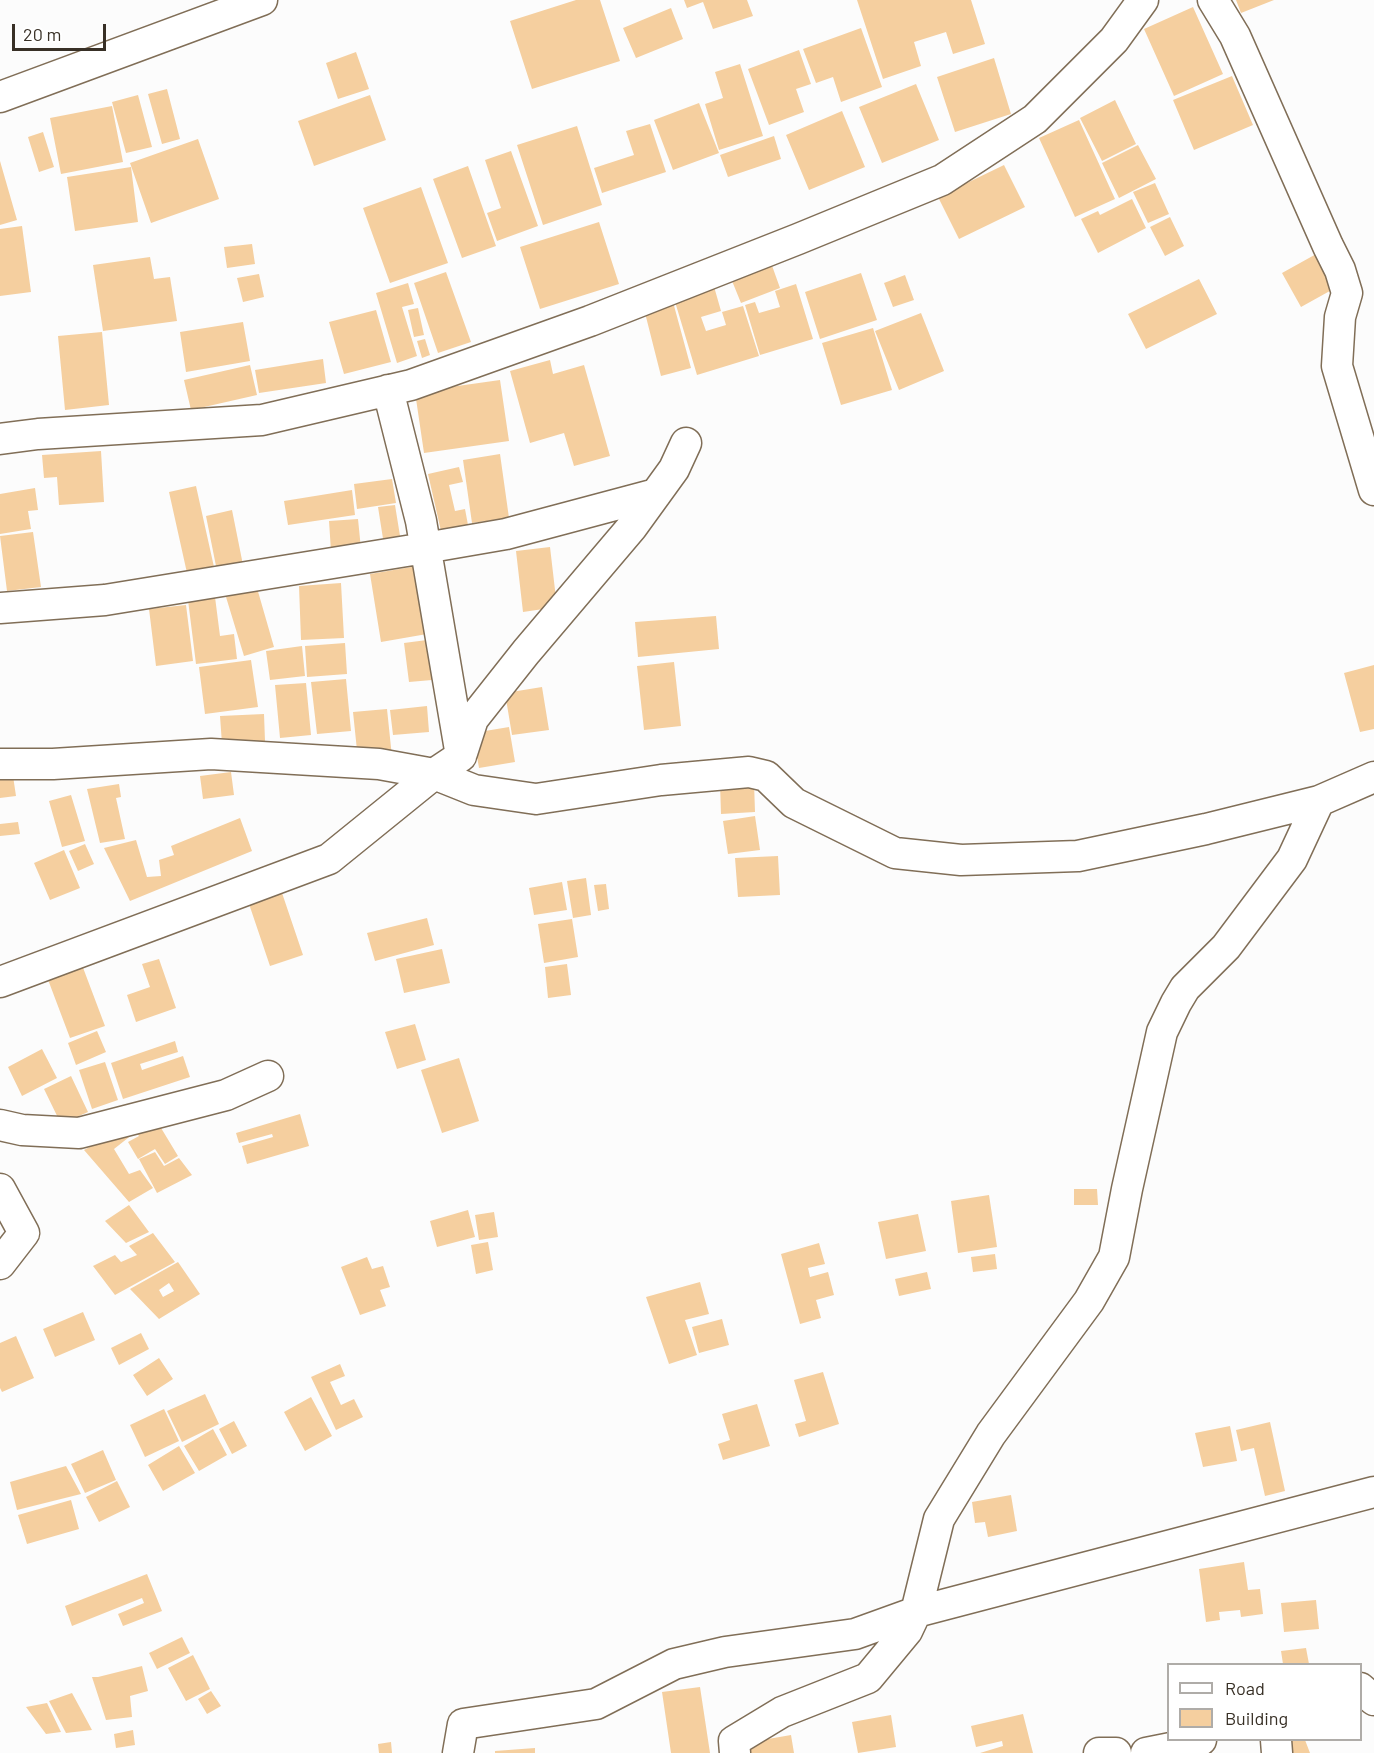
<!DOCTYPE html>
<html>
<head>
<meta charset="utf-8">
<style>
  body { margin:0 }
  #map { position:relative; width:1374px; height:1753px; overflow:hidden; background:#fcfcfc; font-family:Barlow,sans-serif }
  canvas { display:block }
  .legend { position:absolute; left:1167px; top:1663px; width:195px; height:78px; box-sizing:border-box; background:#fff; border:2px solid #afaca8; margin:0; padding:8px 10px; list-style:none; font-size:18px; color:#383026 }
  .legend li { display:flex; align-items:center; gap:12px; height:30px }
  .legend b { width:30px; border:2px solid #afaca8 }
  .scale { position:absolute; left:12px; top:24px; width:94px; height:27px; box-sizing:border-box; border:3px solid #383026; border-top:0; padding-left:8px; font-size:18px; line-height:21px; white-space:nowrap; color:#383026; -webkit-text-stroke:4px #fff; paint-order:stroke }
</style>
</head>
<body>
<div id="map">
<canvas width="1374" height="1753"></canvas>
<ul class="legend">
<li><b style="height:8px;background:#fff"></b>Road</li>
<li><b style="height:16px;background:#f5cf9f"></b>Building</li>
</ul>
<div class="scale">20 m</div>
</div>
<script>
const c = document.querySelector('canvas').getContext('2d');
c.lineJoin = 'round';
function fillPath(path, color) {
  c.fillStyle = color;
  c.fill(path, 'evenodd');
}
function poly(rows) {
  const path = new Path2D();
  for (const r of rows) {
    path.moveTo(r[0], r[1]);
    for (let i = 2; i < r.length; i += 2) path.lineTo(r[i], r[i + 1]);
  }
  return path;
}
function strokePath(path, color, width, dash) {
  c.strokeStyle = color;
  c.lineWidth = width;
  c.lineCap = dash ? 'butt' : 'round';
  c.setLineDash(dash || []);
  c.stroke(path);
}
fillPath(poly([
  [576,0,600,0,620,61,532,89,510,21],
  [684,0,747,0,753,16,713,29,703,2,687,8],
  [857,0,971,0,985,44,953,54,946,32,914,42,921,66,883,79],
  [1236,0,1274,0,1241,13],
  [1193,7,1223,74,1174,96,1144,29],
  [671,8,683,39,636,58,623,28],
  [861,28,882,87,841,102,833,77,816,83,803,49],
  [799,50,811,84,796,89,804,112,769,125,748,69],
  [356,52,369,89,338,99,326,63],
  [994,58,1011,114,955,132,937,77],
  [740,64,763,136,719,150,705,104,723,98,715,72],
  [1232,76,1253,125,1194,150,1173,100],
  [916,84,939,140,882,163,859,107],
  [167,89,180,139,162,144,148,94],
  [138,95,152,147,126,153,112,102],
  [370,95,386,140,314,166,298,121],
  [1115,100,1136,144,1102,161,1080,118],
  [699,103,719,153,673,170,654,120],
  [112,106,123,162,61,174,50,118],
  [842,111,865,167,809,190,786,135],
  [1079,120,1115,199,1075,217,1039,138],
  [650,124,666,172,602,193,594,168,634,155,626,131],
  [577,126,602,205,543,225,517,145],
  [43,132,54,167,39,172,28,137],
  [774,136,781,159,728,177,720,155],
  [198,139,219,199,151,223,130,163],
  [1138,145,1156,179,1119,198,1102,163],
  [511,151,538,226,497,241,487,213,501,208,485,160],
  [0,161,17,220,0,225],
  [1004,165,1025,207,959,239,938,197],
  [468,166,496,246,462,258,433,179],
  [131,167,138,222,75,231,67,177],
  [1155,183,1169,214,1148,223,1133,192],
  [421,187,448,263,390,283,363,208],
  [1132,199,1146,228,1098,253,1081,219,1098,211,1100,215],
  [1170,217,1184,246,1165,256,1150,227],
  [599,222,619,284,540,309,520,247],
  [22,226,31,292,0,296,0,229],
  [252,244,255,264,227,268,224,247],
  [1318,253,1337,287,1301,307,1282,273],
  [150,257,154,279,170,277,177,321,103,331,93,265],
  [770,260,780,288,741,303,730,276],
  [446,272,471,342,438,353,414,283],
  [861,273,877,320,820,339,805,292],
  [259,274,264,297,243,302,237,278],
  [905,275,914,300,893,307,884,283],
  [1199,279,1217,314,1146,349,1128,314],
  [408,283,414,304,402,307,417,356,397,363,376,293],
  [713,283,721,311,701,317,706,331,726,325,722,312,743,306,759,356,697,375,673,295],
  [796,284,813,339,760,355,745,305,755,302,759,313,780,307,775,291],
  [673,302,691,368,661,376,644,309],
  [418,308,424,335,414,337,408,310],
  [376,310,391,362,344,374,329,322],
  [921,313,944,371,899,390,875,331],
  [243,322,250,361,186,372,180,332],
  [873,328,892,390,841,405,822,343],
  [102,332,109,405,65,410,58,336],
  [425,339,430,355,422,358,417,341],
  [323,359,326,383,259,393,255,370],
  [550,360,553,374,584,365,610,456,574,466,564,433,530,443,510,371],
  [250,365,257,395,191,410,184,380],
  [500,380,509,441,424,453,415,392],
  [101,451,104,502,59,505,57,477,44,478,42,455],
  [500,454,509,518,472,523,463,460],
  [459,467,463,482,449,485,455,511,465,509,468,525,441,531,428,474],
  [392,479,396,503,357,509,354,484],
  [196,486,214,567,187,573,169,492],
  [35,488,38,510,28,511,31,529,0,534,0,494],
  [352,490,355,515,288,525,284,501],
  [395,505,401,542,384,545,378,507],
  [232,510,243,565,217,571,206,516],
  [358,519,361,549,331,551,329,521],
  [33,532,41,587,7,591,0,536],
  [550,547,557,607,523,612,516,551],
  [417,566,427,634,381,642,370,574],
  [341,583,344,638,301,640,299,586],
  [257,588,274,647,244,656,226,597],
  [215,597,220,636,234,634,237,659,196,664,188,600],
  [186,605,193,661,156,666,149,609],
  [716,616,719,649,638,657,635,622],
  [427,640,432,680,409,682,404,643],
  [345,643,347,674,307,677,305,646],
  [302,646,305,676,270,680,266,651],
  [251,660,258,707,205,714,199,667],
  [674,662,681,726,644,730,637,666],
  [1374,665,1374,729,1360,732,1344,673],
  [346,679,351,731,317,734,311,682],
  [306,683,311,735,280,738,275,685],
  [542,687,549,730,512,735,505,693],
  [427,706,429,732,393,735,390,710],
  [387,709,392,757,358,760,353,712],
  [264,714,265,741,222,744,220,716],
  [509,727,515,762,479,768,473,733],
  [231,772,234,795,203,799,200,776],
  [13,776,16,796,0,798,0,778],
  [754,782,755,812,721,814,720,783],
  [119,784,121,797,116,798,125,839,100,843,87,789],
  [71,795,85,841,62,847,49,801],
  [755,816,760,850,728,854,723,821],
  [240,818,252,851,130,901,104,848,136,840,147,877,161,876,159,860,174,855,171,846],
  [18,822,20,834,0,836,0,824],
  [85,844,94,864,78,871,69,851],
  [64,850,80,888,50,900,34,863],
  [778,856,780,895,738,897,735,858],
  [586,878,591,915,573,918,567,881],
  [562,882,567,910,534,915,529,888],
  [606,884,609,909,598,911,594,885],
  [281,890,303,955,270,966,248,901],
  [427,918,434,945,375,961,367,933],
  [572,919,578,957,544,963,538,924],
  [442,949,450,983,404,993,396,959],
  [159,959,176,1008,136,1022,127,995,150,987,142,964],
  [567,964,571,995,548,998,545,967],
  [82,965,105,1026,70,1038,47,977],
  [415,1024,426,1060,397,1069,385,1032],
  [97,1031,106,1052,76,1065,68,1043],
  [175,1041,178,1052,140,1064,142,1070,183,1056,190,1077,123,1099,111,1063],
  [42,1049,57,1078,22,1096,8,1067],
  [459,1058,479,1121,442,1133,421,1070],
  [105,1062,118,1100,92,1109,79,1070],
  [71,1076,88,1112,61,1124,44,1089],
  [300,1114,309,1146,247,1164,242,1146,273,1137,272,1134,239,1143,236,1133],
  [155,1118,178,1156,165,1164,155,1149,138,1159,128,1142,139,1136,135,1130],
  [130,1125,133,1134,114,1149,129,1174,140,1170,153,1188,129,1202,84,1150],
  [155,1152,164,1166,179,1158,192,1175,157,1193,139,1159],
  [1074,1189,1097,1189,1098,1205,1074,1205],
  [989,1195,997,1247,958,1253,951,1201],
  [129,1205,149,1232,126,1243,105,1221],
  [468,1210,475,1237,437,1247,430,1221],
  [494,1212,498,1237,479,1240,475,1215],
  [918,1214,926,1251,886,1259,878,1222],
  [153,1233,175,1262,115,1295,93,1266,115,1255,121,1262,137,1255,129,1246],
  [488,1242,493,1270,476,1274,471,1245],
  [819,1243,825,1264,808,1268,810,1277,828,1272,834,1295,816,1300,821,1318,800,1324,781,1254],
  [995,1254,997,1269,973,1272,971,1257],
  [367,1257,372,1269,383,1266,390,1287,380,1290,386,1306,360,1315,341,1267],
  [178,1262,200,1294,159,1319,130,1289],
  [169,1283,174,1291,163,1297,159,1290],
  [927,1272,931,1289,899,1296,895,1279],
  [700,1282,709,1314,685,1320,697,1355,669,1364,646,1297],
  [83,1312,95,1340,55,1357,43,1329],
  [722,1319,729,1345,699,1353,692,1327],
  [141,1333,149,1349,119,1365,111,1348],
  [16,1336,34,1378,2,1392,0,1388,0,1343],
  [159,1358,173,1379,147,1396,133,1375],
  [340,1364,345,1376,330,1382,341,1405,354,1399,363,1417,336,1430,311,1377],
  [823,1372,839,1424,799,1437,795,1424,806,1421,794,1380],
  [205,1394,219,1424,182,1442,167,1411],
  [311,1397,332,1436,305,1451,284,1412],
  [757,1404,770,1446,723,1460,718,1444,730,1440,722,1414],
  [164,1409,179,1441,145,1457,130,1425],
  [234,1421,247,1446,232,1454,219,1429],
  [1270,1422,1285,1491,1265,1496,1254,1448,1241,1451,1236,1430],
  [1230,1426,1237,1461,1203,1467,1195,1433],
  [213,1429,227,1455,199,1471,184,1446],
  [179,1446,195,1473,163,1491,148,1465],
  [103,1450,116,1480,85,1493,71,1464],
  [66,1466,81,1494,17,1510,10,1482],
  [117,1481,130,1507,99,1522,86,1497],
  [1011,1495,1017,1531,988,1537,985,1522,975,1523,972,1502],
  [71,1500,79,1529,27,1544,18,1515],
  [1244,1562,1248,1590,1260,1589,1263,1614,1241,1617,1240,1610,1219,1612,1220,1620,1206,1622,1199,1569],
  [147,1574,162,1611,123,1626,118,1614,144,1603,142,1598,72,1626,65,1606],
  [1316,1600,1319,1629,1284,1632,1281,1603],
  [182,1637,190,1653,157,1669,149,1653],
  [1306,1648,1309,1664,1283,1664,1281,1651],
  [193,1655,210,1689,186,1701,168,1668],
  [142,1666,148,1691,130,1696,132,1717,106,1720,92,1677,98,1677],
  [700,1687,710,1753,671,1753,662,1692],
  [211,1691,221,1706,207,1714,198,1699],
  [72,1693,92,1730,66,1733,49,1701],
  [47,1703,61,1732,46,1734,26,1707],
  [1023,1714,1033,1753,980,1753,1003,1746,1002,1741,976,1747,971,1726],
  [891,1715,896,1747,858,1753,852,1722],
  [133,1730,135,1745,116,1748,114,1734],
  [791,1735,794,1753,746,1753,745,1743],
  [1295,1740,1305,1740,1310,1753,1283,1753,1280,1745],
  [391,1742,392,1753,379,1753,378,1744],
  [535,1748,535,1753,495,1753,495,1751]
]), '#f5cf9f');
const street = poly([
  [1213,0,1235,36,1328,246,1340,270,1347,293,1340,317,1337,366,1374,490],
  [0,97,262,0],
  [0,439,38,434,262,420,411,385,590,321,798,239,942,180,1035,119,1114,40,1143,0],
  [0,608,105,600,425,548,506,534,656,494],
  [462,753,473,719,526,652,632,527,674,469,686,443],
  [0,764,53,764,211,754,379,764,434,774,474,790,536,799,661,780,749,772,766,776,794,803,895,853,961,860,1078,856,1206,829,1319,801],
  [0,982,329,859,434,774,461,756,421,521,388,390],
  [0,1125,22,1130,79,1133,226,1095,268,1076],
  [0,1189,24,1233,0,1264],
  [1360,1688,1374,1700],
  [1276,1740,1277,1753],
  [458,1753,463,1724,596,1704,674,1664,725,1652,855,1634,916,1612,1374,1492],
  [735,1753,734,1741,782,1712,868,1678,907,1631,916,1612,939,1519,991,1434,1089,1301,1114,1257,1127,1189,1162,1032,1176,1003,1185,988,1226,947,1292,859,1319,801,1374,777],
  [1099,1753,1116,1753],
  [1146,1753,1186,1745,1201,1740]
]);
strokePath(street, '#806e57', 33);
strokePath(street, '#fff', 30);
</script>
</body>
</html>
